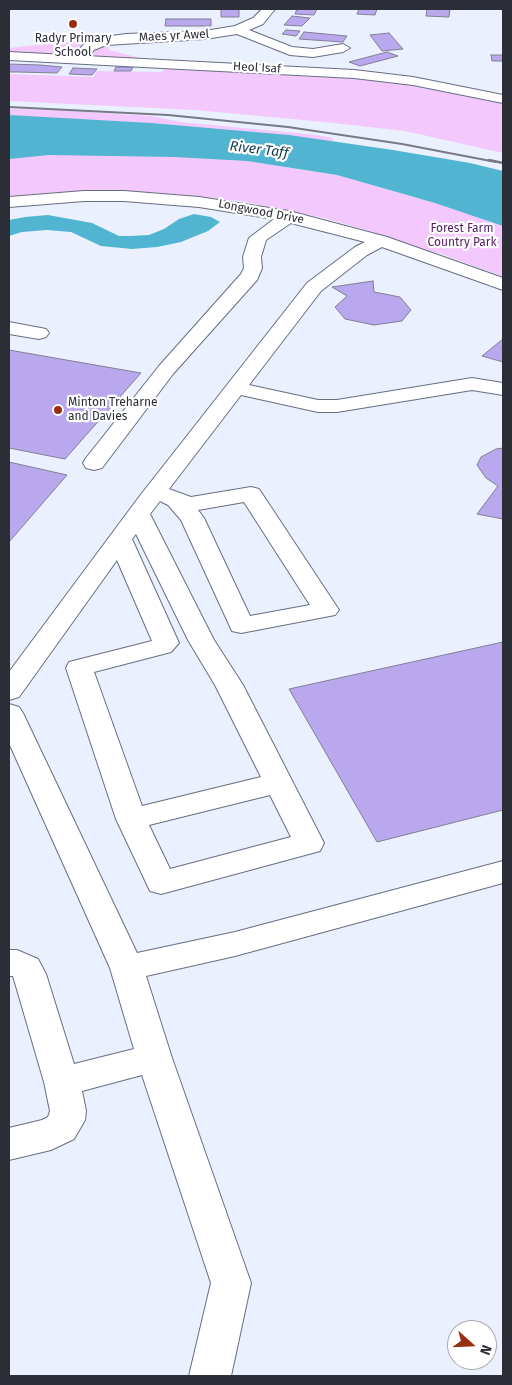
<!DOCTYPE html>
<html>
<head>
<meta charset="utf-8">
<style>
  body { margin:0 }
  #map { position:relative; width:512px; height:1385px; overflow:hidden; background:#ebf0fe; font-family:"Fira Sans",sans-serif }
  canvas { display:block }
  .frame { position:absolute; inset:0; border:10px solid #2b2e37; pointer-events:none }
  .north { position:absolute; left:447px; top:1320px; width:50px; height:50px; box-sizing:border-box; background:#fff; border:1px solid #aaabaf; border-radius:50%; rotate:110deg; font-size:14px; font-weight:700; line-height:20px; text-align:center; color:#2b2e37 }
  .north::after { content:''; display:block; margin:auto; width:18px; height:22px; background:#972f13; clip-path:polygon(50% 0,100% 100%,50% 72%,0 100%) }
</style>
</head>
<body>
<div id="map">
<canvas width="512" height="1385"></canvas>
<div class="frame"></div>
<div class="north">N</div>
</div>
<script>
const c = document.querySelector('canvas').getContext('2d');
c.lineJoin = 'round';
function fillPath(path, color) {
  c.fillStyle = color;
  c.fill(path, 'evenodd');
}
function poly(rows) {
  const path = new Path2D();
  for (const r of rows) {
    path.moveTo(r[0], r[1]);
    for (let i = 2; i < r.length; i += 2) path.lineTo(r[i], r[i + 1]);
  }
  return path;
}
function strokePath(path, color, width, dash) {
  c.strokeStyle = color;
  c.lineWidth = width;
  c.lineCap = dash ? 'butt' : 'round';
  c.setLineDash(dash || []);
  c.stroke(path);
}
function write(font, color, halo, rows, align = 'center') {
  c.font = font + ' "Fira Sans",sans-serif';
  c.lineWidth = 4.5;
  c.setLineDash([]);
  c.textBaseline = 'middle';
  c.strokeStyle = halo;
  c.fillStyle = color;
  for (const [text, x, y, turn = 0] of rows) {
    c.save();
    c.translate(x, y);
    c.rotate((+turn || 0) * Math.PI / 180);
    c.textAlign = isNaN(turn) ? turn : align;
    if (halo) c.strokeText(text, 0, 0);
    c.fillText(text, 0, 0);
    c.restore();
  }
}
fillPath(poly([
  [93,39,95,41,70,55,9,53,9,48],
  [109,44,107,46,109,50,145,59,99,58,91,54,95,48],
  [165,68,264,70,270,74,315,77,330,74,394,80,489,98,503,104,503,153,405,131,324,122,195,110,9,101,9,74,93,77,97,71,162,72],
  [9,109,55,110,151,116,181,122,317,135,333,138,333,144,9,118],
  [9,149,109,153,247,161,337,175,417,198,432,200,503,224,503,277,439,253,417,249,374,235,376,233,324,218,240,201,127,191,97,191,9,197]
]), '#f3c9fd');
fillPath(poly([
  [9,115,151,123,289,135,393,150,470,163,503,171,503,226,435,203,337,175,247,161,174,157,49,155,9,159],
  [194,214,211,217,220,222,208,231,181,242,157,247,132,249,101,246,71,232,47,230,22,232,9,236,9,220,25,217,48,215,92,223,119,236,130,236,149,235,164,229,179,219]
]), '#51b4d1');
const building = poly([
  [221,9,239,9,239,17,221,17,221,9],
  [297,9,317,9,314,15,295,14,297,9],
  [359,9,377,9,375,15,357,14,359,9],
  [427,9,460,9,450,9,449,17,426,16,427,9],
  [292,16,310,18,302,26,284,25,292,16],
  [166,19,211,19,211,26,165,26,166,19],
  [286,30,300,31,296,36,282,34,286,30],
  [304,32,347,36,343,42,299,39,304,32],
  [389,33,403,49,382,51,370,35,389,33],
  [387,52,398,56,360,66,349,62,387,52],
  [491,55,503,55,503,61,492,61,491,55],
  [9,64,40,65,62,67,57,73,18,72,9,72,9,64],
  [116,67,133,67,131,71,114,71,116,67],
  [73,68,97,69,92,75,69,74,73,68],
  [373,281,374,292,400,297,411,310,402,321,374,325,345,319,335,307,347,296,332,287,373,281],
  [503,339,503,362,482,356,503,339],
  [9,350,141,373,65,459,9,448,9,350],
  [503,448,503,519,477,514,498,486,486,478,477,465,481,457,496,449,503,448],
  [9,462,67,475,9,542,9,462],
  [503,642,503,810,377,842,289,689,503,642]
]);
fillPath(building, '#b9a8ee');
strokePath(building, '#837e94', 1);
const minor = poly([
  [262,9,275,9,263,24,249,30,292,47,313,49,343,44,350,48,343,52,313,57,290,55,237,34,205,39,106,45,94,50,83,63,73,63,71,60,84,44,98,38,126,34,205,31,235,26,253,18,262,9],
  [84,191,124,191,199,197,289,211,387,237,503,278,503,290,382,247,367,255,321,291,249,385,318,400,337,400,472,378,503,383,503,395,472,390,337,412,318,412,241,395,169,489,191,497,251,487,259,489,339,610,335,615,241,633,232,631,181,520,168,505,160,501,150,514,214,640,243,685,324,843,320,851,161,894,150,891,116,819,66,668,69,662,152,641,117,560,19,697,9,700,9,672,139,497,307,283,355,247,365,242,291,223,266,240,261,257,262,268,257,280,173,374,102,468,94,470,86,468,83,463,86,458,159,366,241,274,244,268,243,257,249,238,274,219,199,207,124,201,84,201,9,207,9,197,84,191],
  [244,502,310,605,250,616,204,518,198,510,244,502],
  [136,534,188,640,215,685,261,777,142,806,94,672,171,652,179,643,132,539,136,534],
  [270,795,291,837,170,869,149,825,270,795],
  [9,322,46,329,49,333,46,337,39,339,9,334,9,322],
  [9,704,19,707,23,713,137,953,235,932,503,861,503,883,235,956,146,976,172,1058,251,1283,231,1376,189,1376,211,1283,142,1075,82,1091,86,1111,85,1120,74,1139,51,1150,9,1160,9,1128,42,1120,48,1117,50,1111,44,1082,13,976,9,976,9,950,17,950,38,959,46,974,74,1064,134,1049,110,968,9,743,9,704]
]);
const major = poly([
  [9,52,354,70,413,77,503,95,503,103,413,85,354,78,9,60,9,52]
]);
strokePath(minor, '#676e82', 2);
strokePath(major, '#676e82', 2);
fillPath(minor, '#fff');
fillPath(major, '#fff');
strokePath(poly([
  [9,107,168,115,288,127,402,144,496,162]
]), '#777b86', 2);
strokePath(poly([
  [489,160,503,163]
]), '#777b86', 2.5);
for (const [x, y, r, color] of [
  [73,24,5,"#972f13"],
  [58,410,5,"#972f13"]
]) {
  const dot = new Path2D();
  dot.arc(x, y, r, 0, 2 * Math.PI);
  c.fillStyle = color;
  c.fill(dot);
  strokePath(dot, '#fff', 2);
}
write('12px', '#2b2e37', '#fff', [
  ["Maes yr Awel",174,36,-3],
  ["Heol Isaf",257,68,3],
  ["Longwood Drive",261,212,11]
]);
write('12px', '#2b2e37', '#fff', [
  ["Radyr Primary",73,39],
  ["School",73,53],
  ["Minton Treharne",68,403,"left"],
  ["and Davies",68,417,"left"]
]);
write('12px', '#581d65', '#fff', [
  ["Forest Farm",462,229],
  ["Country Park",462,243]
]);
write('italic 14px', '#0e3b48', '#fff', [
  ["River Taff",259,150,7]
]);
</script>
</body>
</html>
